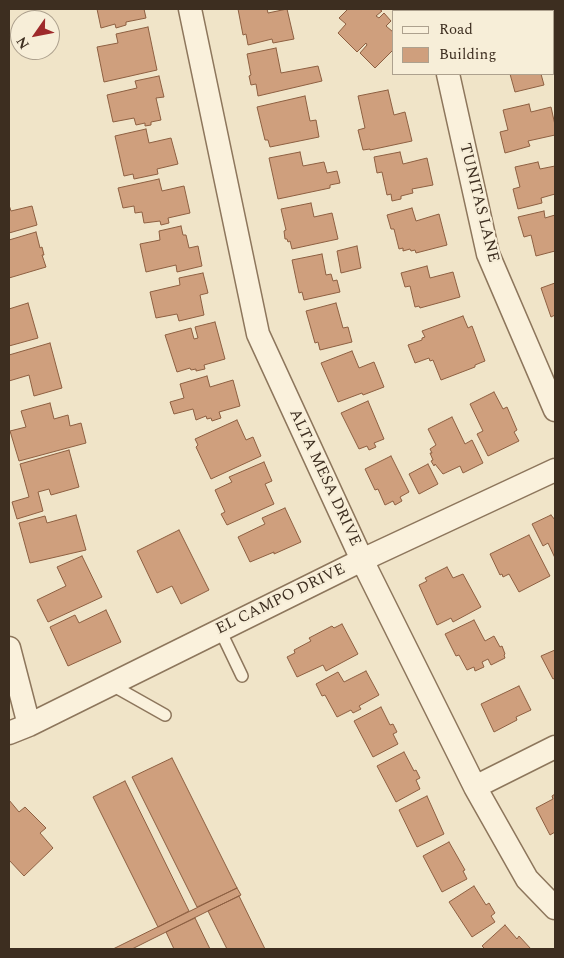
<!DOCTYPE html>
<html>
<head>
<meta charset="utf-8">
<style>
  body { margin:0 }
  #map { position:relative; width:564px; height:958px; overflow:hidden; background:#f0e4c8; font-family:Spectral,serif }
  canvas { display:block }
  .frame { position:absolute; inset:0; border:10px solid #3d2e20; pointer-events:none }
  .legend { position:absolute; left:392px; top:10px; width:162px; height:65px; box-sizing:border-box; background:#f7eed8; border:1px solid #ada18e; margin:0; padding:6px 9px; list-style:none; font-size:15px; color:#3d2e20 }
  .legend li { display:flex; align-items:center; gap:10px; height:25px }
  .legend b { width:25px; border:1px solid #ada18e }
  .north { position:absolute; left:10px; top:10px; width:50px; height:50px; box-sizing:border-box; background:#f7eed8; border:1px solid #ada18e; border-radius:50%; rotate:237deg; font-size:14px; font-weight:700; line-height:20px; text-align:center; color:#3d2e20 }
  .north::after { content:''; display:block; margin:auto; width:18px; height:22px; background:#9e2a2b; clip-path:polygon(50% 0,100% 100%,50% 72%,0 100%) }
</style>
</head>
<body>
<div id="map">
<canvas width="564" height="958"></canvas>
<div class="frame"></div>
<ul class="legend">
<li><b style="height:6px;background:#faf1dc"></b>Road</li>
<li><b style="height:14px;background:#cf9f7d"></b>Building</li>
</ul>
<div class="north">N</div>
</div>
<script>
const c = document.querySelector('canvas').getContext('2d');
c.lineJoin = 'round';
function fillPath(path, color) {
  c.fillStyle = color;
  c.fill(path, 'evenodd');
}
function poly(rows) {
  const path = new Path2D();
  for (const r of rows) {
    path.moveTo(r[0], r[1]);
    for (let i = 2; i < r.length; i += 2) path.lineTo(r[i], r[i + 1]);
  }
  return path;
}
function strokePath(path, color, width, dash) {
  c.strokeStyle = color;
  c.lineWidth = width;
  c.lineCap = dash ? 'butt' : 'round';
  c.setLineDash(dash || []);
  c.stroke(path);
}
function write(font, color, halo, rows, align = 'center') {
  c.font = font + ' Spectral,serif';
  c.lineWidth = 4.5;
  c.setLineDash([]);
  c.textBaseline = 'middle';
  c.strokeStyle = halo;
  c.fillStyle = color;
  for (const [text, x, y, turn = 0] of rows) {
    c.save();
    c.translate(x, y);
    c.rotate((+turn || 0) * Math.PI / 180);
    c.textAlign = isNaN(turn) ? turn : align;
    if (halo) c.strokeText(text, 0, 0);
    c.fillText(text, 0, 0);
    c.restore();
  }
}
const building = poly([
  [97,9,144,9,146,18,126,22,126,25,116,28,115,24,101,28,97,9],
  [238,9,267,9,268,13,287,9,294,39,273,43,272,39,248,45,246,34,243,35,238,9],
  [348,9,379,9,382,11,376,16,379,18,384,13,391,21,386,26,393,32,393,50,375,68,360,53,367,45,366,43,357,52,338,33,346,24,339,18,348,9],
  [394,9,443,9,444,10,393,11,392,10,394,9],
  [456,9,499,9,497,11,461,11,456,9],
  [499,9,522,9,521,11,497,11,499,9],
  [148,27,157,70,104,82,97,47,118,43,116,34,148,27],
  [276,48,281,73,318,66,322,81,258,96,256,84,251,85,249,76,251,75,247,54,276,48],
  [510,74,541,74,544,85,515,92,510,74],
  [159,76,164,97,156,98,161,120,151,122,151,125,145,126,145,123,136,125,134,118,113,122,107,95,137,88,135,81,159,76],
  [388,90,394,115,405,112,412,141,370,150,370,149,363,150,358,130,365,128,358,96,388,90],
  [305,96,310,121,316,120,319,137,270,147,268,140,265,140,257,107,305,96],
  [529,104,531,112,551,107,555,125,555,135,528,141,530,146,505,153,500,132,508,130,503,110,529,104],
  [146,129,149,143,171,138,178,164,157,169,158,174,134,179,133,174,124,176,115,136,146,129],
  [300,152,303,166,324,162,327,173,337,171,340,183,330,185,330,188,278,199,269,158,300,152],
  [400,152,403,164,427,158,433,185,412,189,413,193,401,196,401,199,392,201,391,194,387,195,382,172,377,173,374,157,400,152],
  [538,162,540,169,555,166,555,194,541,198,542,203,518,209,513,189,520,187,515,167,538,162],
  [159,179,162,191,184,186,190,213,168,218,169,223,161,225,160,221,144,223,142,212,135,213,134,206,123,208,118,188,159,179],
  [311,203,314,217,332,213,338,239,292,249,290,241,288,242,287,239,285,239,284,231,286,230,281,209,311,203],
  [9,205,11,211,32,206,37,225,9,233,9,205],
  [412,208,416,221,439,214,447,245,416,253,415,250,411,251,410,249,403,251,403,248,399,249,394,229,391,229,387,215,412,208],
  [544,211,545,218,555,215,555,251,536,256,531,235,524,237,518,217,544,211],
  [181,226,183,235,186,235,189,248,198,246,202,266,177,272,176,265,146,272,140,244,160,240,159,231,181,226],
  [36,232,40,248,42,247,44,255,42,255,46,267,9,278,9,240,36,232],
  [357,246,361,268,341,273,337,251,357,246],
  [322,254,326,275,331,274,333,281,337,280,340,292,304,300,302,292,299,293,292,260,322,254],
  [427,266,430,278,453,272,460,297,420,308,419,306,415,307,410,286,405,287,401,273,427,266],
  [203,273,208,293,200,295,204,315,179,321,177,314,156,318,150,292,180,285,179,278,203,273],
  [555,283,555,315,551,317,541,288,555,283],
  [28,303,38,338,9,346,9,309,28,303],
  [336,303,343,328,348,327,352,342,320,350,318,342,315,343,306,311,336,303],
  [463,316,468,328,472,326,485,361,475,365,475,367,441,380,433,360,430,361,429,358,415,363,408,345,422,340,422,338,425,337,422,331,463,316],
  [215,322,225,359,204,365,205,369,196,371,196,369,191,370,190,368,177,372,165,335,191,328,194,339,198,338,195,327,215,322],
  [50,343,62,388,34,396,29,375,9,381,9,355,50,343],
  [352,351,359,368,374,362,384,387,363,395,362,393,338,402,321,363,352,351],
  [207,376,210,387,233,380,240,406,219,412,221,418,212,421,211,418,207,419,206,416,196,420,193,409,174,414,170,402,184,398,180,384,207,376],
  [494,392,503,409,507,407,517,430,514,432,519,441,488,456,477,434,483,431,470,404,494,392],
  [368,401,384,439,374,443,376,447,369,450,367,446,359,449,341,413,368,401],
  [50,403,54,419,68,415,70,426,81,423,86,443,19,461,10,431,26,427,21,411,50,403],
  [452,417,465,444,472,440,483,463,463,473,460,466,443,474,435,464,434,466,431,461,433,460,430,453,432,453,430,449,436,445,428,429,452,417],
  [237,420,246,440,253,437,261,456,211,479,196,447,198,445,195,439,237,420],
  [69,450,79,487,51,495,49,489,38,492,43,511,17,519,12,502,29,497,20,464,69,450],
  [391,456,409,492,400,497,402,501,395,505,393,501,385,505,378,489,375,490,365,469,391,456],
  [264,462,272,481,265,484,274,504,227,525,221,514,225,512,215,490,232,482,229,477,264,462],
  [428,464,438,484,419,494,409,474,428,464],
  [285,508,301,542,274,554,274,552,250,562,238,537,265,524,262,518,285,508],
  [76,515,86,550,30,563,19,523,45,516,47,523,76,515],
  [551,515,555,520,555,558,548,543,543,546,532,524,551,515],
  [179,530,209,590,181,604,172,586,157,593,137,551,179,530],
  [529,535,550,576,519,592,509,574,503,577,502,574,500,575,490,554,529,535],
  [82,556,102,597,48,622,37,600,66,586,57,567,82,556],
  [447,567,453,578,463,574,481,607,453,622,451,618,437,625,419,585,427,581,425,578,447,567],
  [106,610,121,642,68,666,50,627,75,615,79,623,106,610],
  [474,620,485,641,494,636,500,647,502,646,505,654,504,655,505,658,491,665,488,659,482,662,484,667,475,671,474,667,467,670,459,655,456,656,445,634,474,620],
  [342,624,358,654,326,671,323,665,297,677,287,657,295,653,294,650,311,641,309,638,332,626,334,628,342,624],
  [555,650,555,678,553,679,541,656,555,650],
  [366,671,379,695,359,706,361,709,353,713,351,710,337,717,325,695,322,696,316,684,338,672,344,682,366,671],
  [519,686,531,710,516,717,517,720,494,732,481,704,519,686],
  [381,707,390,725,393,724,397,732,393,734,398,744,373,757,354,721,381,707],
  [404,752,414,771,416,770,420,778,416,780,420,789,396,802,377,766,404,752],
  [172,758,237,888,197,907,132,777,172,758],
  [125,781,189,911,158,927,93,797,125,781],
  [555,794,555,832,550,835,536,808,553,799,552,796,555,794],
  [427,796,444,834,417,847,399,810,427,796],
  [9,800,19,812,25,807,46,828,40,833,53,848,24,876,9,860,9,800],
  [449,842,465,870,463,871,467,879,442,892,423,856,449,842],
  [474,886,486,905,489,903,495,913,491,916,495,922,472,937,449,902,474,886],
  [237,888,241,895,208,911,132,949,113,949,237,888],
  [239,896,265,949,227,949,208,911,239,896],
  [195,918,210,949,174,949,166,932,195,918],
  [505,925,517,939,519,936,531,949,485,949,482,946,505,925]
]);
fillPath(building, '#cf9f7d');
strokePath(building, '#8d5f41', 1);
const lane = poly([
  [220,630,242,676],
  [110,684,165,715]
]);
const street = poly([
  [190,9,258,334,362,560,475,787,527,879,555,908],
  [448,74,488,254,555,410],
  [9,648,29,725],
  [9,733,29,725,362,560,555,470],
  [475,787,555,747]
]);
strokePath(lane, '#8d765c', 14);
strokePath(street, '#8d765c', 25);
strokePath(lane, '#faf1dc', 11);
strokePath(street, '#faf1dc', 22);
write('16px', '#3d2e20', '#f7eed8', [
  ["TUNITAS LANE",478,203,76],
  ["ALTA MESA DRIVE",324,478,65],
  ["EL CAMPO DRIVE",281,600,-26]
]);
</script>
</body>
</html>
